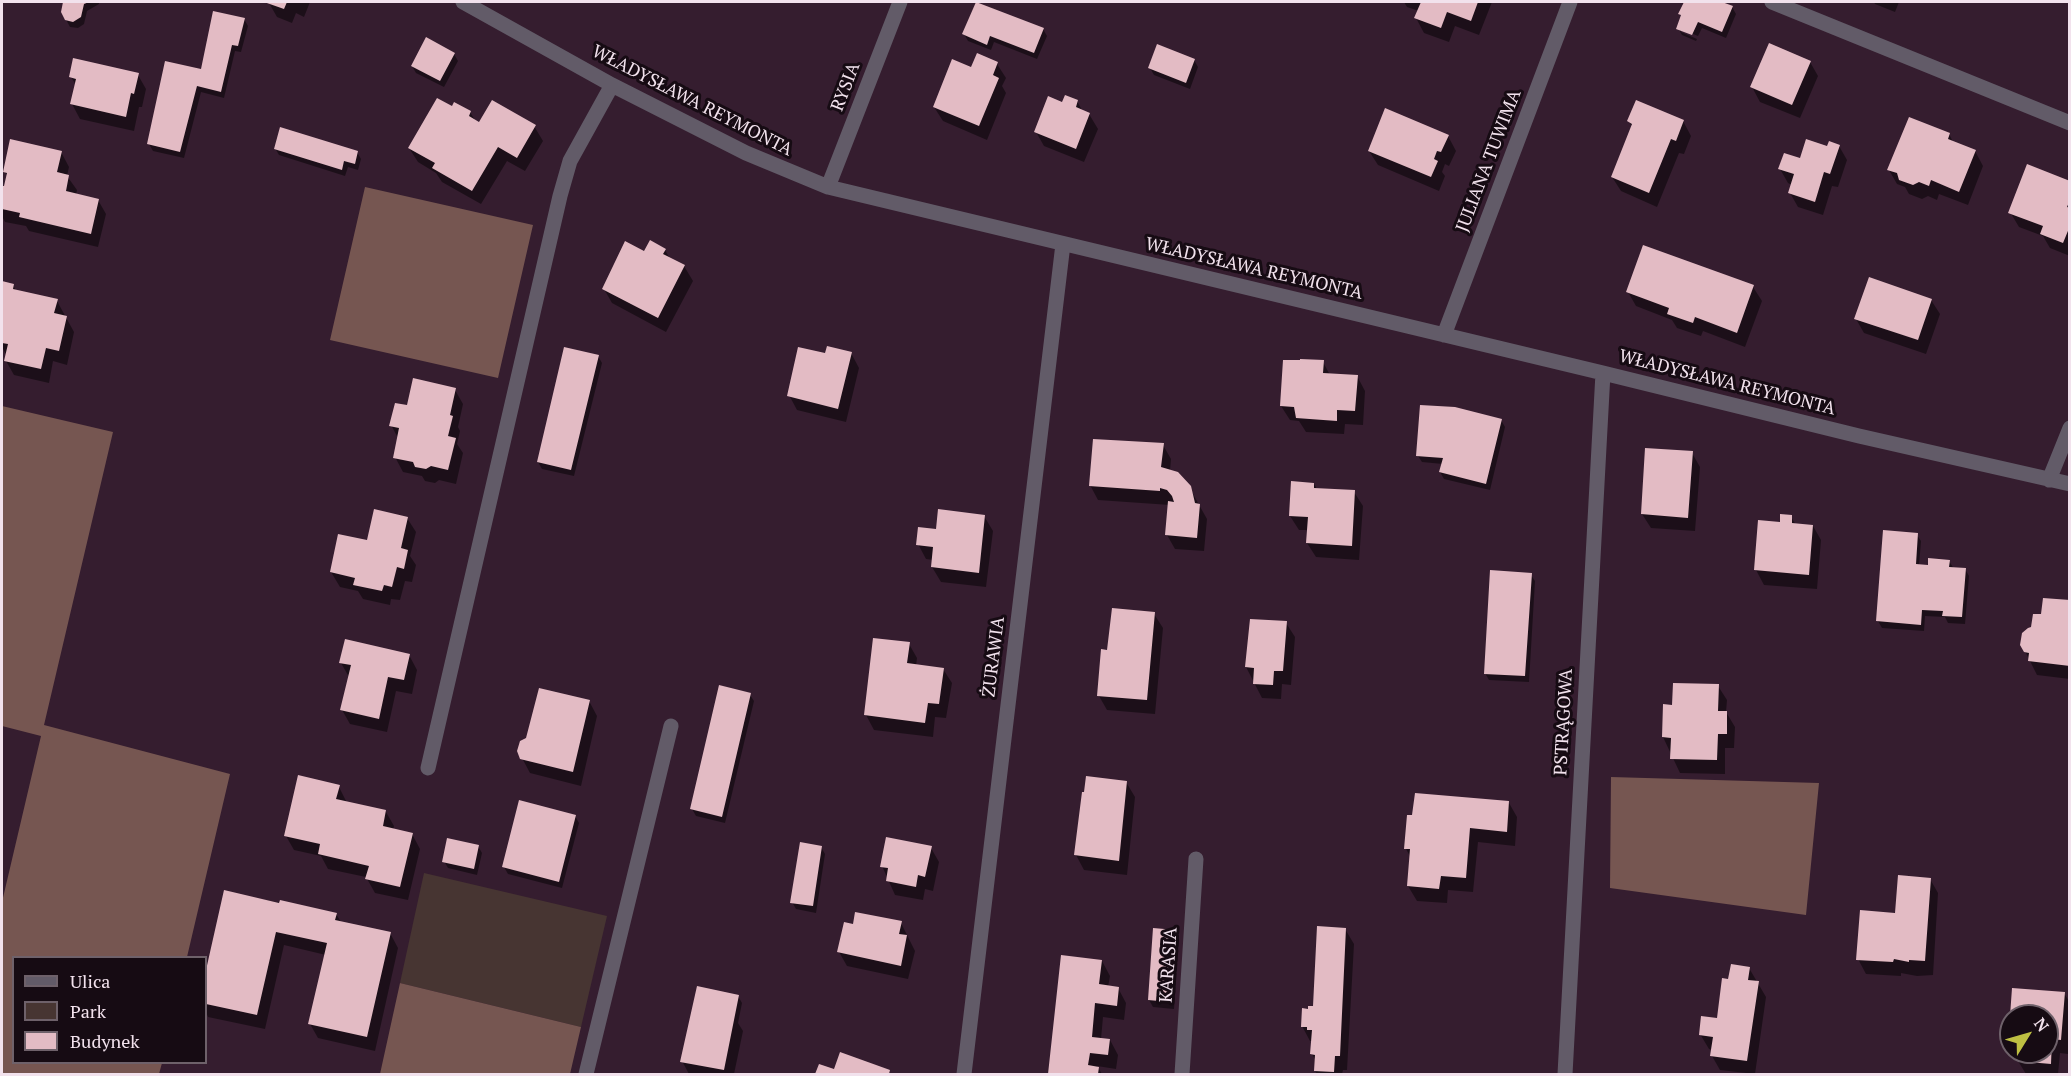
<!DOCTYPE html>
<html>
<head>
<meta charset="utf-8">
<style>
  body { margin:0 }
  #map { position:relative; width:2071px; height:1076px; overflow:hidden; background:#351d2f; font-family:"PT Serif",serif }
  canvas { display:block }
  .frame { position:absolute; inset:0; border:3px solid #f2e2ed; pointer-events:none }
  .legend { position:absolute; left:12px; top:956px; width:195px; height:108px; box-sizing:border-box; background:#160b13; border:2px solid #6e616a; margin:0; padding:8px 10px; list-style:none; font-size:18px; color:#f2e2ed }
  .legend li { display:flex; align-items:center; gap:12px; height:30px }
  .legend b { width:30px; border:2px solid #6e616a }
  .north { position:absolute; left:1999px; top:1004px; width:60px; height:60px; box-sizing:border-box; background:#160b13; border:2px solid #6e616a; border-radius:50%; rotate:53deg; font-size:16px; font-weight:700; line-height:24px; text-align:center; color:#f2e2ed }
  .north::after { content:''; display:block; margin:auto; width:21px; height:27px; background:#bebf42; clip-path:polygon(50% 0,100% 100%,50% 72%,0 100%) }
</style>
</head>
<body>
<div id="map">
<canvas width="2071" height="1076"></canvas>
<div class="frame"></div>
<ul class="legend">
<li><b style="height:8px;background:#625b68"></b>Ulica</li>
<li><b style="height:16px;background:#473532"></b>Park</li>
<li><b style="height:16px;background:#e3bbc4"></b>Budynek</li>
</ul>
<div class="north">N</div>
</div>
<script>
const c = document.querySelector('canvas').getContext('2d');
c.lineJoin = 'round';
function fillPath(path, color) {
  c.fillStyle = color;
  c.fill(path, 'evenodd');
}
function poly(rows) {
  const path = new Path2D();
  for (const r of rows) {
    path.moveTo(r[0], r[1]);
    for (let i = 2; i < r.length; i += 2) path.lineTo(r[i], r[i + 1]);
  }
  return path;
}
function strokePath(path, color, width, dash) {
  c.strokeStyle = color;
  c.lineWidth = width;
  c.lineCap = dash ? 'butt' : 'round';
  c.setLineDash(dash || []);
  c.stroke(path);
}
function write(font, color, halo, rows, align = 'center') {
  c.font = font + ' "PT Serif",serif';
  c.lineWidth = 6;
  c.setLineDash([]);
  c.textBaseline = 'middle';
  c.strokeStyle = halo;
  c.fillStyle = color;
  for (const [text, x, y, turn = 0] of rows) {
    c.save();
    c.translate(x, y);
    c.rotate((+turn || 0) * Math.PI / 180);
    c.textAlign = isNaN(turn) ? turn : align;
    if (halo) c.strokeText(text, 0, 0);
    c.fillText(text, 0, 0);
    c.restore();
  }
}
fillPath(poly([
  [424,873,607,916,581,1027,400,983]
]), '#473532');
fillPath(poly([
  [365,187,533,225,498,378,330,340],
  [2,406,113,432,44,725,230,774,187,957,14,958,14,1062,162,1063,159,1074,2,1074,2,902,41,736,2,726],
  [1611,777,1819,783,1806,915,1610,888],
  [400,983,581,1027,570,1074,380,1074]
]), '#765651');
fillPath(poly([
  [64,2,99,2,99,4,87,11,84,24,78,28,70,27,62,12],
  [265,2,310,2,304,17,296,13,292,23,277,17,269,3],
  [1404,2,1492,2,1479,35,1455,26,1449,42,1424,33,1416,18,1419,11,1407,7],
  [1685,2,1718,2,1732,7,1736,14,1726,38,1702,28,1698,36,1681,29,1681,32,1697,39,1696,41,1682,35,1678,28,1682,17,1680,14],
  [1874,2,1899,2,1895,12,1875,4],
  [244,19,248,26,241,52,235,51,224,98,201,92,184,158,153,151,149,144,202,71],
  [1043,29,1047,36,1037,59,994,42,991,50,968,41,964,34],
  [454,54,458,61,444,87,416,73,412,66],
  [1194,60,1198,67,1190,89,1154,75,1150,68],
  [1810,62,1818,76,1800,118,1760,102,1752,87],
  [997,64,1006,78,1002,86,1006,93,987,140,943,121,934,107,972,69],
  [138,75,146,89,142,107,139,107,134,131,80,119,72,104,76,85,71,77],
  [1077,101,1083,112,1089,114,1098,129,1084,162,1044,146,1036,132,1063,104],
  [452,108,470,112,476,122,534,126,543,141,525,171,507,161,481,204,442,182,436,173,418,162,409,148],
  [1629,121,1683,121,1691,136,1684,154,1679,153,1657,207,1621,191,1612,177,1632,127],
  [1949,134,1953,142,1975,151,1983,166,1968,205,1939,194,1937,200,1928,196,1922,199,1909,194,1905,187,1897,184,1889,170],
  [1448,136,1456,151,1449,166,1445,164,1442,172,1445,176,1439,191,1378,165,1369,151],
  [1839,146,1847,160,1838,187,1832,186,1823,215,1798,207,1790,193,1792,185,1788,183,1780,169,1829,148],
  [275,148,357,152,361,159,358,170,348,167,345,176,279,155],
  [61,152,69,167,67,176,77,190,76,195,98,200,106,214,98,247,29,231,26,226,5,222,2,216,2,187,5,188,8,177,5,172],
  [2070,183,2070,256,2050,248,2043,236,2019,227,2010,212],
  [665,250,670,259,684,266,693,281,666,332,612,303,604,289,645,253],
  [2,283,13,285,16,291,57,301,74,332,67,365,53,361,49,383,14,375,6,361,7,356,2,347],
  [1753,287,1762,301,1745,347,1703,331,1701,336,1677,328,1672,320,1636,306,1628,292],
  [1931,300,1940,314,1926,354,1864,333,1856,319],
  [851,353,859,368,846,422,797,410,789,395,826,355],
  [598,356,602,363,574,476,542,469,538,462],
  [1323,362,1330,375,1357,376,1365,391,1363,425,1345,424,1344,434,1306,432,1299,421,1290,420,1281,406],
  [455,390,463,404,458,427,460,431,457,444,463,453,456,484,439,480,435,483,425,481,422,476,403,472,395,457,398,438,391,425,408,407],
  [1501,420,1505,427,1490,490,1444,479,1440,472,1443,464,1422,462,1418,456],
  [1163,445,1171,459,1170,471,1189,487,1207,519,1204,551,1175,549,1167,535,1170,505,1098,500,1090,485],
  [1692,453,1700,467,1695,531,1651,528,1642,514],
  [1314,484,1317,489,1354,492,1363,506,1359,560,1316,557,1307,543,1308,530,1299,530,1290,516],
  [984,516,993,531,986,587,941,582,932,567,933,560,926,559,918,544,937,531],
  [1791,517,1796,525,1813,526,1821,540,1817,589,1764,585,1756,570,1781,524],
  [407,518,416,532,410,556,416,565,412,582,405,581,400,600,391,599,390,605,363,599,358,591,340,587,331,572,368,542],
  [1917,535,1921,541,1919,566,1929,567,1949,561,1954,569,1965,569,1969,576,1965,624,1948,623,1945,617,1925,616,1924,631,1882,628,1878,621],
  [1531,575,1535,581,1529,682,1489,680,1485,673],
  [2070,602,2070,679,2037,675,2022,645,2042,616],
  [1154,614,1163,628,1155,714,1107,710,1099,696,1109,652],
  [1286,623,1295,637,1291,685,1282,684,1281,699,1262,698,1246,667],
  [909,644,917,658,916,666,943,669,952,683,946,718,935,717,933,737,874,730,866,715],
  [409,655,417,670,412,694,396,691,387,732,350,724,342,710,349,677,341,663],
  [1718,686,1727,700,1726,712,1735,727,1734,748,1725,748,1725,774,1680,773,1663,737,1673,706],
  [750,695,754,701,725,823,696,816,692,809],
  [589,701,597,716,581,786,530,773,522,758],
  [1126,782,1135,797,1127,875,1084,870,1076,855],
  [339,787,347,803,386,812,394,826,393,830,412,834,420,849,408,900,375,893,366,877,328,869,321,856,294,850,286,836],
  [1509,803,1517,817,1515,846,1478,842,1473,892,1448,890,1447,903,1417,901,1408,886,1411,858,1406,849],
  [575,816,579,823,562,888,508,874,504,867],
  [478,846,482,853,477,875,448,868,444,861],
  [821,847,825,854,816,913,796,909,792,902],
  [931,848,939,862,933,891,925,889,923,900,895,895,882,866],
  [1930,879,1938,893,1933,975,1917,976,1901,973,1901,976,1866,974,1858,959],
  [225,892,336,914,341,922,390,933,398,948,375,1051,318,1038,310,1024,326,955,284,945,265,1029,208,1017,206,1012,206,977],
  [901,923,915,951,908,979,847,966,839,952,854,925],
  [1345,929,1354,944,1347,1070,1343,1070,1342,1074,1317,1074,1315,1071,1316,1061,1312,1054,1312,1041,1310,1041,1302,1026,1310,1010,1315,1008],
  [1175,932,1179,938,1174,1009,1153,1007,1149,1000],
  [1063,957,1102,961,1110,976,1108,987,1118,988,1126,1003,1124,1020,1103,1017,1101,1039,1110,1040,1118,1055,1116,1069,1097,1066,1102,1074,1049,1074],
  [1749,968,1766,997,1755,1074,1720,1070,1712,1056,1712,1050,1709,1049,1700,1034,1718,1020,1729,980],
  [2064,993,2070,1003,2068,1054,2060,1053,2058,1074,2026,1074,2018,1061,2019,1052,2047,1052,2047,1016,2011,1016],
  [738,996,742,1003,738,1023,743,1031,734,1074,689,1074,682,1061],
  [820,1066,835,1071,889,1072,891,1074,817,1074]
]), '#0007');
fillPath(poly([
  [63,2,89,2,84,4,81,17,73,22,65,20,61,12],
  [264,2,287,2,284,9],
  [976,2,1044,28,1034,53,990,36,987,45,962,34],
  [1421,2,1478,2,1471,21,1447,12,1441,28,1414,18],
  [1684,2,1722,2,1733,6,1722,32,1698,22,1692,35,1676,29,1681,15,1678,14],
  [213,11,245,18,238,46,232,45,221,92,197,86,180,152,147,144,165,61,201,69],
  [426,37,455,53,440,81,411,66],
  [1769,43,1811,61,1792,105,1750,87],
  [1157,44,1195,59,1186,83,1148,68],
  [977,53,998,62,993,75,999,78,979,126,933,107,952,59,971,67],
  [73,58,139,73,134,94,131,93,126,117,70,104,76,79,69,77],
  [1065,95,1078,100,1076,107,1090,113,1076,149,1034,132,1048,96,1062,102],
  [437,98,452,106,454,102,471,111,469,116,479,122,492,100,536,125,517,158,498,147,472,191,432,168,435,163,408,148],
  [1636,100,1684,120,1676,141,1671,139,1649,193,1611,177,1632,124,1627,121],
  [1385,108,1449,135,1441,152,1437,151,1434,159,1438,161,1431,177,1368,151],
  [1909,117,1950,133,1948,139,1976,150,1959,192,1931,180,1929,186,1919,182,1913,185,1899,180,1897,173,1887,170],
  [280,127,358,151,355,164,344,161,342,170,274,149],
  [10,139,62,151,57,172,69,175,66,191,99,199,91,234,19,217,20,213,2,209,2,186,4,186,7,173,3,172],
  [1806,139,1827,146,1829,141,1840,145,1830,174,1824,172,1815,202,1788,193,1794,174,1778,169,1784,153,1800,158],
  [2027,164,2070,181,2070,200,2067,207,2070,208,2070,226,2063,243,2040,234,2043,226,2008,213],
  [650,240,666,249,663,254,685,265,658,318,602,289,625,241,644,251],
  [1643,245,1754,285,1737,333,1695,317,1693,323,1667,314,1669,308,1626,292],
  [1869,277,1932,299,1918,340,1854,319],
  [2,281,14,284,13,289,58,299,54,313,67,316,59,351,46,348,41,369,4,361,8,344,2,343],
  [827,346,852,352,838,409,787,396,798,347,825,353],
  [564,347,599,355,571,470,537,462],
  [1300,359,1324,360,1323,373,1358,375,1355,411,1337,410,1337,421,1296,418,1294,407,1280,406,1283,360,1300,360],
  [413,378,456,388,450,415,453,416,448,436,456,438,448,470,431,466,426,469,415,467,413,462,393,458,399,428,389,426,395,403,407,405],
  [1420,405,1455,407,1502,419,1486,484,1439,472,1443,458,1416,456],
  [1093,439,1164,443,1161,467,1178,472,1191,486,1195,503,1200,504,1197,538,1165,535,1168,501,1174,502,1172,496,1167,490,1160,488,1160,491,1089,486],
  [1645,448,1693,451,1688,518,1641,514],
  [1291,481,1314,483,1314,488,1355,490,1352,546,1306,543,1308,517,1289,516],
  [374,509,408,517,401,548,408,550,404,569,397,567,392,587,384,585,382,591,353,585,355,578,330,572,338,534,367,540],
  [938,509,985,515,979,573,931,567,933,547,916,545,918,527,936,529],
  [1780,514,1792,515,1792,523,1813,525,1809,575,1754,570,1758,520,1780,522],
  [1883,530,1918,533,1916,564,1928,565,1928,558,1950,560,1949,567,1966,568,1962,617,1942,616,1943,611,1922,610,1921,625,1876,621],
  [1490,570,1532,573,1525,676,1484,674],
  [2043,598,2070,600,2070,666,2028,661,2029,653,2024,652,2020,645,2022,633,2028,628,2031,627,2033,614,2041,614],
  [1112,608,1155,612,1147,700,1097,696,1101,649,1107,650],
  [1250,619,1287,621,1283,671,1274,671,1273,685,1253,684,1254,668,1245,667],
  [873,638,910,642,907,663,944,668,939,704,928,703,925,723,864,715],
  [345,639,410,654,404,680,388,677,379,719,340,710,351,665,339,663],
  [1673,683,1719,684,1718,711,1727,711,1727,734,1718,734,1717,760,1670,759,1671,738,1662,737,1663,704,1672,705],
  [719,685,751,693,722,817,690,809],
  [539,688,590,700,573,772,520,759,517,751,520,741,526,738],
  [298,775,340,785,336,799,386,810,383,826,413,833,400,887,365,879,369,866,318,854,320,844,284,836],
  [1086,776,1127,781,1119,861,1074,855,1082,792,1084,792],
  [1415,793,1509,801,1507,832,1470,828,1466,878,1441,876,1439,889,1407,886,1410,849,1404,849,1407,815,1412,815],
  [519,800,576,815,559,882,502,867],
  [886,837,932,846,925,877,918,875,916,887,886,881,888,868,880,867],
  [447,838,479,845,474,869,442,862],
  [800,842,822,846,813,906,790,903],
  [1898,875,1931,878,1925,961,1909,960,1909,962,1894,959,1893,962,1856,960,1860,910,1895,913],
  [224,890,279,903,280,900,337,913,335,920,391,932,367,1037,308,1024,327,943,276,932,257,1015,206,1004,206,970],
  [855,912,902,921,899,934,907,935,901,966,837,952,844,922,853,924],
  [1317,926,1346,928,1340,1056,1335,1056,1334,1072,1314,1071,1315,1055,1310,1054,1312,1030,1307,1030,1307,1027,1301,1027,1302,1008,1308,1009,1308,1006,1313,1006],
  [1153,928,1176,930,1170,1002,1148,1000],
  [1061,955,1102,960,1099,984,1119,987,1117,1006,1095,1003,1092,1037,1110,1039,1108,1055,1090,1053,1088,1065,1099,1067,1098,1074,1048,1074],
  [1731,964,1750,967,1748,980,1759,981,1747,1061,1710,1056,1713,1037,1699,1035,1701,1016,1717,1018,1722,978,1728,979],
  [697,986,739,995,724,1070,680,1062],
  [2012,988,2065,992,2061,1040,2052,1039,2051,1064,2017,1061,2017,1052,2047,1052,2047,1016,2010,1016],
  [840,1052,890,1070,889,1074,815,1074,819,1064,834,1069]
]), '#e3bbc4');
strokePath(poly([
  [463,2,612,85,746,153,828,187,1603,373,1859,436,2070,484],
  [1772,2,2070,123],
  [828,187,900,2],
  [1444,335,1570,2],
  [2049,480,2070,428],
  [428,768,560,196,570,161,612,85],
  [586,1074,671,726],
  [964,1074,1063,244],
  [1182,1074,1196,859],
  [1565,1074,1603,373]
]), '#625b68', 15);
write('18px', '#f2e2ed', '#160b13', [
  ["RYSIA",846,87,-69],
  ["WŁADYSŁAWA REYMONTA",692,101,27],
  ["JULIANA TUWIMA",1489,161,-69],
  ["WŁADYSŁAWA REYMONTA",1254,269,13],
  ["WŁADYSŁAWA REYMONTA",1727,383,14],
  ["ŻURAWIA",994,657,-83],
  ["PSTRĄGOWA",1564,722,-87],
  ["KARASIA",1169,965,-86]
]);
</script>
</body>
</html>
